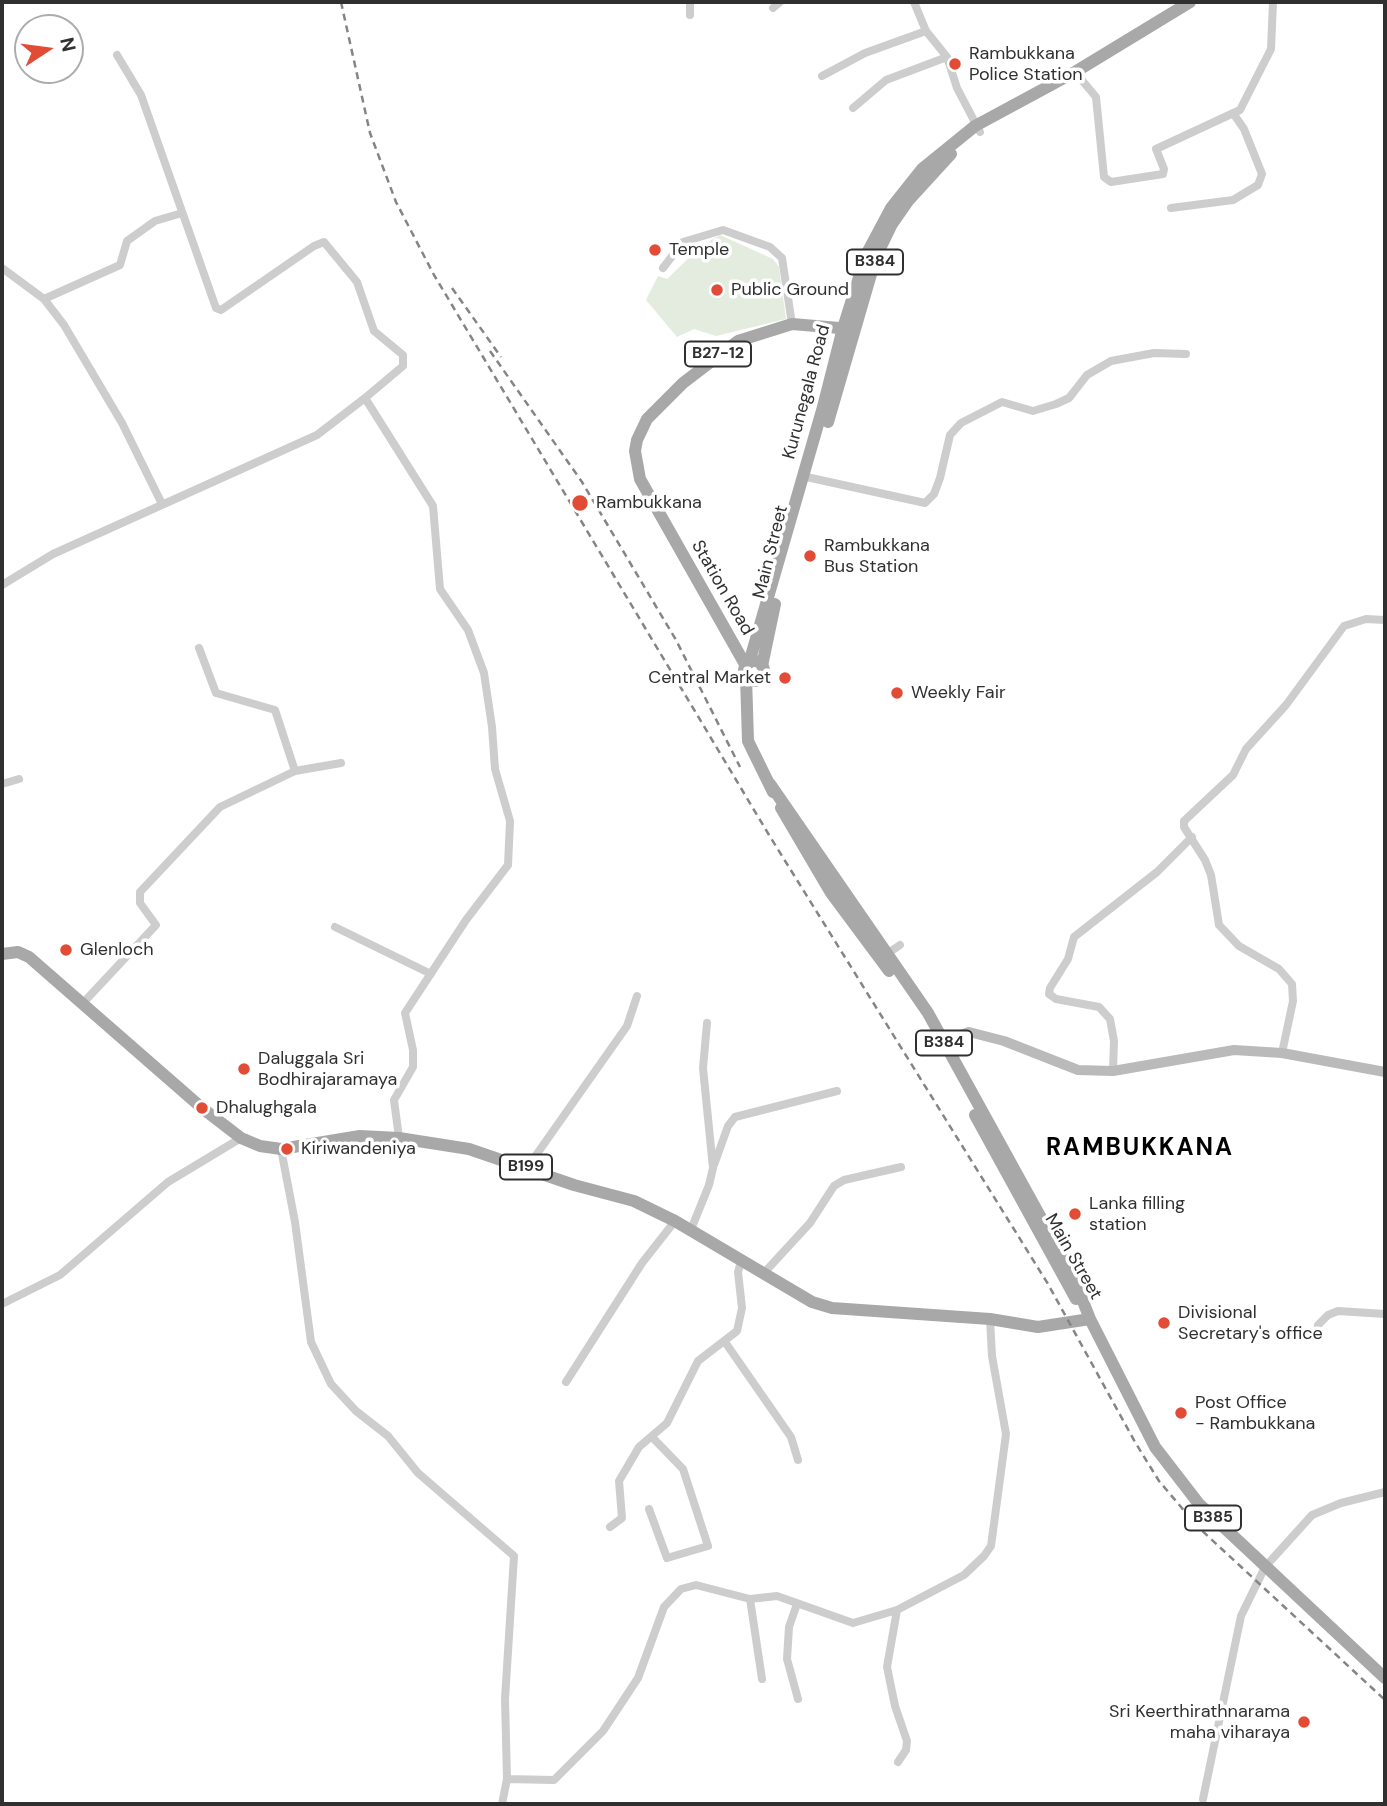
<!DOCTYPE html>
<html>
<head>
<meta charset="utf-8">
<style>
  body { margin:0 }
  #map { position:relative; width:1387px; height:1806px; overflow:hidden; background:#fff; font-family:"DM Sans",sans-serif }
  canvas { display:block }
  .frame { position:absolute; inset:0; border:4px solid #303030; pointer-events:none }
  .north { position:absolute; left:14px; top:14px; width:70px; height:70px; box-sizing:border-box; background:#fff; border:2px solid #acacac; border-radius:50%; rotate:77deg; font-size:19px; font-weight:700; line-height:28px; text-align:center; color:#303030 }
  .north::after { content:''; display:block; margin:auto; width:24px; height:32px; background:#e24b36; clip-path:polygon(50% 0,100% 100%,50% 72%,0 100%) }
</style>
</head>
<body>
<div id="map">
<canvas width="1387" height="1806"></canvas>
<div class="frame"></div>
<div class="north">N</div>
</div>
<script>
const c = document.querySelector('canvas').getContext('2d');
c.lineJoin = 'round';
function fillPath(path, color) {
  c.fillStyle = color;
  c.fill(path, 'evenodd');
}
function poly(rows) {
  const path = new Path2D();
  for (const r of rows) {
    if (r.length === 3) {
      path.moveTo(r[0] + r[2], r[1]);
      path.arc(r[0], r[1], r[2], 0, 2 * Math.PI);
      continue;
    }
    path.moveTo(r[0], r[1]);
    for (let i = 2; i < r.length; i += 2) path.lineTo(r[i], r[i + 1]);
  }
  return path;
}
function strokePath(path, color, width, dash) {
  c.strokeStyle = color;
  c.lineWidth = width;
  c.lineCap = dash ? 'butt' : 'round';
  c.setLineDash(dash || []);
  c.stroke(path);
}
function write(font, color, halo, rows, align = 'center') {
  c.font = font + ' "DM Sans",sans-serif';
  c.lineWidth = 7;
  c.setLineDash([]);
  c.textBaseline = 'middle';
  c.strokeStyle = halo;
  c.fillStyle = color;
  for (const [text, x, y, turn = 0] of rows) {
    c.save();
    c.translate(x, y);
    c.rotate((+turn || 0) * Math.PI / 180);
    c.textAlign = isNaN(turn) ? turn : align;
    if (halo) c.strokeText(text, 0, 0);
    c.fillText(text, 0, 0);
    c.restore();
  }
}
fillPath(poly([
  [720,235,773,259,779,267,786,319,716,336,694,329,677,337,646,300,658,276,667,279,701,246]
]), '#e3ecde');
strokePath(poly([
  [914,2,926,31,947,57,957,88,980,132],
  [773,8,780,2],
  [690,15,690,2],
  [117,55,141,95,216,308,221,310,314,246,324,242,357,282,374,331,403,355,403,366,365,398],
  [1075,72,1096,97,1104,177,1111,182,1163,174,1164,169,1156,149,1240,110,1271,49,1273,2],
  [822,76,865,53,926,31],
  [853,108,886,80,947,57],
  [1171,208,1233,200,1258,185,1262,174,1244,129,1233,113],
  [2,268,44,299,64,325,122,423,162,504],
  [663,268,683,242,723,230,770,247,782,258,792,324],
  [44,299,120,265,127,241,155,221,182,213],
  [802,476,925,503,934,494,940,478,950,435,961,423,1002,402,1033,411,1056,404,1069,398,1087,375,1111,361,1154,353,1186,354],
  [2,585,53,554,317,435,365,398,433,506,440,589,468,630,484,673,492,727,495,769,510,821,508,865,466,920,405,1013,413,1050,413,1067,394,1100,399,1138],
  [199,648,216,693,275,710,295,771],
  [2,784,19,779],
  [335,927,431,974],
  [887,954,900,945],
  [83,1003,156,925,140,903,140,892,220,807,295,771,341,763],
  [1282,1053,1293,1001,1292,984,1279,969,1239,946,1219,925,1211,875,1205,860,1184,827,1184,821,1233,775,1246,749,1286,705,1344,626,1366,619,1385,620],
  [1113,1071,1114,1041,1110,1019,1099,1007,1056,999,1049,994,1050,988,1068,959,1074,937,1157,872,1192,837],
  [281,1149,295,1222,311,1342,331,1384,356,1411,388,1436,418,1473,514,1556,505,1699,507,1779,502,1804],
  [714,1165,728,1126,735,1117,837,1091],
  [527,1168,627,1026,637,996],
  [690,1232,709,1185,713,1168,703,1068,707,1023],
  [763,1274,810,1223,834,1186,844,1180,901,1167],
  [2,1304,60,1275,168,1182,241,1138],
  [1318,1325,1328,1315,1338,1311,1385,1314],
  [725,1342,791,1437,798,1460],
  [566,1382,642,1263,675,1221],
  [649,1509,667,1558,708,1546,683,1469,652,1437],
  [610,1527,622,1518,619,1481,639,1447,667,1423,698,1361,737,1331,742,1308,738,1272,741,1262],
  [750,1599,762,1679],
  [797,1604,789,1627,787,1659,798,1699],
  [897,1610,887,1667,895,1706,907,1741,906,1750,898,1762],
  [507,1779,554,1780,603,1731,638,1678,664,1607,681,1589,696,1585,750,1599,777,1596,853,1623,897,1610,964,1575,984,1556,991,1546,1006,1434,992,1356,990,1319],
  [1203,1799,1241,1616,1265,1567,1312,1515,1341,1503,1385,1492]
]), '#cdcdcd', 8);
strokePath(poly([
  [937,1044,969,1032,1004,1041,1078,1070,1113,1071,1234,1050,1282,1053,1385,1072]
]), '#bababa', 10);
strokePath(poly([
  [828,422,876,257,892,224,908,201,951,154],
  [754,671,10],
  [749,663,823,407,843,328,866,255,891,208,922,169,975,126,1075,72,1190,2],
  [746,666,640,479,635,451,637,440,647,419,683,383,738,341,792,324,851,329],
  [762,666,775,604],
  [746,677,748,741,773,792],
  [770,784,928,1013,1073,1276,1090,1319,1155,1447,1199,1504,1385,1678],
  [781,808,831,893,889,971],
  [2,954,18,952,29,957,202,1108,241,1138,260,1146,281,1149,360,1136,399,1138,469,1149,574,1185,634,1201,675,1221,812,1302,832,1308,990,1319,1038,1327,1090,1319],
  [975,1115,1076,1299]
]), '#a8a8a8', 12);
strokePath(poly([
  [341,2,370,133,396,202,434,275,769,835,1048,1284,1135,1442,1159,1481,1198,1527,1385,1700],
  [452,288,501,357],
  [490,351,582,482,676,640,740,767]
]), '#858585', 2.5, [7, 5]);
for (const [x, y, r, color] of [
  [955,64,7,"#e24b36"],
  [655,250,7,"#e24b36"],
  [717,290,7,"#e24b36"],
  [580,503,9,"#e24b36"],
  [810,556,7,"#e24b36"],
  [785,678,7,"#e24b36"],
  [897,693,7,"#e24b36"],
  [66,950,7,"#e24b36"],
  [244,1069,7,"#e24b36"],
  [202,1108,7,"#e24b36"],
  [287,1149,7,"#e24b36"],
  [1075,1214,7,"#e24b36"],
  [1164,1323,7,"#e24b36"],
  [1181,1413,7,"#e24b36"],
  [1304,1722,7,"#e24b36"]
]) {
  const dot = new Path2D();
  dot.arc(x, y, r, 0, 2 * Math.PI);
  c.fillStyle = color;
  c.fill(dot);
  strokePath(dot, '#fff', 2.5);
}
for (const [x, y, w] of [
  [875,262,56],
  [718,354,66],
  [944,1043,56],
  [526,1167,52],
  [1213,1518,56]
]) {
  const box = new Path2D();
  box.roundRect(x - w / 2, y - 12.5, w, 25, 5);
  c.fillStyle = '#fff';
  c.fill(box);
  strokePath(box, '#303030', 2);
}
write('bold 16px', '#303030', null, [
  ["B384",875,262],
  ["B27-12",718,354],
  ["B384",944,1043],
  ["B199",526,1167],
  ["B385",1213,1518]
]);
write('18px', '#303030', '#fff', [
  ["Rambukkana",969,54],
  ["Police Station",969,75],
  ["Temple",669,250],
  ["Public Ground",731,290],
  ["Rambukkana",596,503],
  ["Rambukkana",824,546],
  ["Bus Station",824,567],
  ["Central Market",771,678,"right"],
  ["Weekly Fair",911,693],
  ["Glenloch",80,950],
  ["Daluggala Sri",258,1059],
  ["Bodhirajaramaya",258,1080],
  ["Dhalughgala",216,1108],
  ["Kiriwandeniya",301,1149],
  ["Lanka filling",1089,1204],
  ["station",1089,1225],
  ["Divisional",1178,1313],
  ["Secretary's office",1178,1334],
  ["Post Office",1195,1403],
  ["- Rambukkana",1195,1424],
  ["Sri Keerthirathnarama",1290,1712,"right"],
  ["maha viharaya",1290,1733,"right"]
], 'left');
write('18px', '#303030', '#fff', [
  ["Kurunegala Road",807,392,-75],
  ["Main Street",771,552,-76],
  ["Station Road",722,588,60],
  ["Main Street",1073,1257,60]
]);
c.letterSpacing = '2px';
write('bold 24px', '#000', '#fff', [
  ["RAMBUKKANA",1140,1149]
]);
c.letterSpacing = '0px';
</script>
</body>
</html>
